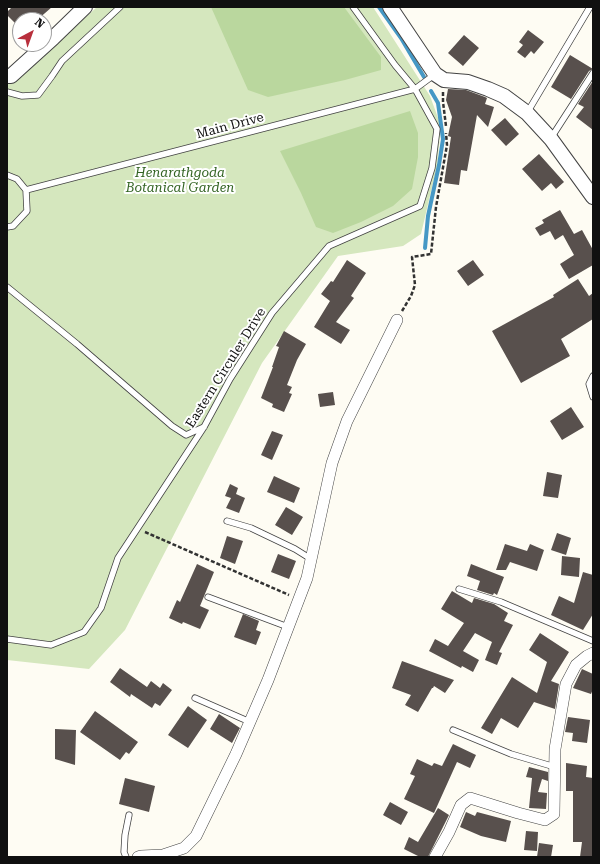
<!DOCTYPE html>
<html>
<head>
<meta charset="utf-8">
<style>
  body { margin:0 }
  #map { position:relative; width:600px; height:864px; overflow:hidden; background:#fefcf3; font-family:"Roboto Serif",serif }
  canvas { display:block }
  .frame { position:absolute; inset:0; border:8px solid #101010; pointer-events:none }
  .north { position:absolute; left:12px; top:12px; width:40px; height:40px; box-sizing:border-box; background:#fff; border:1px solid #9f9f9f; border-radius:50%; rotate:41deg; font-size:11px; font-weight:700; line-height:16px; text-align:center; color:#101010 }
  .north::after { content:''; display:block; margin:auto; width:14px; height:18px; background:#b82f3c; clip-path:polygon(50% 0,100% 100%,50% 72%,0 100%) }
</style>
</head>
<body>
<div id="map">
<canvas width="600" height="864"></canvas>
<div class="frame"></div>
<div class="north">N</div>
</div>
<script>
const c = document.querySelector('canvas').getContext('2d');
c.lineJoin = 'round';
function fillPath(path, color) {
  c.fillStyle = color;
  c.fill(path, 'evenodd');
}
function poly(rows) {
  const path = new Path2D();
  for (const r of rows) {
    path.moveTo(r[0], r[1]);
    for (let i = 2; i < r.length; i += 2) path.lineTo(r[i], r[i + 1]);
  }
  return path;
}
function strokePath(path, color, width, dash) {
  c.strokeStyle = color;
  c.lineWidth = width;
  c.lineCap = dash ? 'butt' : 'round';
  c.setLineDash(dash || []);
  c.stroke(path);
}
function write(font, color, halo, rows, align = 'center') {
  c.font = font + ' "Roboto Serif",serif';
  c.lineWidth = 4;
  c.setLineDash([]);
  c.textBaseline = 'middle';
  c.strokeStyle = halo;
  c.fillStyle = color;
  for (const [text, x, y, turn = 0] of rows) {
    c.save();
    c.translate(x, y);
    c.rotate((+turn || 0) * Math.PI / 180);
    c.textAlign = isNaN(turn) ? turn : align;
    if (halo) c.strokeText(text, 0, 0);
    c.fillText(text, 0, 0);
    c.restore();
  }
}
fillPath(poly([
  [97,7,373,7,430,96,441,126,437,166,421,234,403,246,338,256,262,363,125,630,89,669,7,660,7,82,16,80]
]), '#d5e7be');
fillPath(poly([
  [211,7,344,7,381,57,381,70,345,80,268,97,248,90],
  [410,111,418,133,418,157,412,189,393,206,361,222,333,233,316,227,301,193,280,151]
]), '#bad79e');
strokePath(poly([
  [379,7,401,38,424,77],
  [425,248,428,216,439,165,443,139,438,103,431,91]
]), '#4698c5', 4);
fillPath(poly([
  [12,7,52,7,37,20,20,20,20,28,7,15,7,12],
  [528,30,544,42,534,54,531,51,525,58,517,52,523,45,519,42],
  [464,35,479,48,463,66,448,53],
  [570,55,593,69,589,71,571,99,551,87],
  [593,81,593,130,576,117,584,107,578,104],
  [448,89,466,90,485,97,487,98,485,104,494,107,488,127,477,115,467,171,461,170,459,185,444,183,451,137,448,136,452,117,446,100],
  [505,118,519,134,506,146,491,130],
  [539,154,564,182,556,189,551,183,542,191,522,169],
  [560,210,574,234,582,230,593,250,593,265,569,279,560,264,574,255,563,235,555,240,550,231,540,236,535,228,544,223,542,220],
  [347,260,366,273,351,296,354,298,336,322,350,330,341,344,314,327,330,301,321,294,331,281,333,282],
  [473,260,484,275,468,286,457,271],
  [578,279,589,296,593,293,593,319,561,339,570,356,521,383,492,331,554,297,553,295],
  [284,331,306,344,297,360,287,385,292,387,289,393,292,394,284,412,272,407,273,404,261,398,273,367,272,367,279,347,276,346],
  [333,392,335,405,320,407,318,394],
  [571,407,584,427,562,440,550,421],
  [272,431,283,435,272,460,261,455],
  [547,472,562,475,558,498,543,496],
  [274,476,300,488,294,503,267,492],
  [230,484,238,488,236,494,245,498,239,513,226,508,231,498,225,496],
  [286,507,303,517,292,535,275,525],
  [557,533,571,538,566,555,551,550],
  [227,536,243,541,235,564,220,558],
  [505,544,527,551,530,544,544,550,537,571,510,562,506,570,496,570],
  [278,554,296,561,289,579,271,572],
  [562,556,580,558,579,577,561,575],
  [197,564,214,572,200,606,209,610,200,629,183,622,182,624,169,618,177,600,180,602],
  [471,564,504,577,497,595,494,593,493,595,477,590,480,581,467,576],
  [583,572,593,575,593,614,583,630,551,615,559,596,574,603],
  [452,591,472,603,474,598,494,604,508,613,504,621,513,625,499,652,502,653,497,665,485,660,492,642,475,633,463,651,479,660,473,672,462,666,461,668,429,651,435,639,448,646,464,623,441,609],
  [243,614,259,621,256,630,261,632,256,645,234,637],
  [540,633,569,652,551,681,559,684,555,709,534,702,518,728,501,718,492,734,481,728,512,677,537,693,547,662,529,650],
  [402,661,454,680,445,693,434,686,433,688,432,688,418,712,405,705,411,695,392,688],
  [120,668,147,687,151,681,160,688,163,683,172,690,160,706,155,703,152,708,131,694,130,697,110,682],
  [582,669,593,674,593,689,591,694,573,688],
  [188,706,207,720,188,748,168,735],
  [95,711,138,742,129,754,126,752,120,760,80,732],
  [219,714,240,728,232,743,210,729],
  [568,717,590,720,587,743,572,741,573,733,565,732],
  [55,729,76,730,75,765,55,759],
  [453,744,476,755,470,768,457,762,434,813,404,799,415,776,410,774,417,759,432,766,434,763,442,766],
  [566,763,587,766,586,777,593,778,593,857,580,857,582,842,573,842,573,791,566,791],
  [529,767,548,772,548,781,542,779,538,792,547,793,546,809,529,808,532,778,526,777],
  [125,778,155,786,149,812,119,804],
  [390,802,408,812,401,825,383,815],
  [438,808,449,815,428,857,420,857,404,849,409,837,418,842],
  [466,812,475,816,477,812,511,821,506,842,481,836,460,827],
  [526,831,538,832,537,851,524,850],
  [539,843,553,845,551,857,537,857]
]), '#58504d');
const service = poly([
  [7,92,22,96,38,95,52,76,62,61,120,7],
  [527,113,590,7],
  [551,138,593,73],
  [7,175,17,179,26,190,27,211,13,226,7,227],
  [26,190,415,89,434,75],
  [7,287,77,344,172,426,186,435,204,427],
  [593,376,589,384,593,397],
  [227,521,251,528,295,549,311,559],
  [459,589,501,602,593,641],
  [208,597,288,627],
  [7,639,51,645,84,632,101,608,118,558,204,427,230,379,272,313,329,246,420,206,432,168,437,129,415,89,395,65,353,7],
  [195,698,250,722],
  [453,730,511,754,555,767],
  [126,857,124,852,125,835,129,815]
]);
const minor = poly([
  [138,857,141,856,163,855,184,848,196,836,236,754,268,680,307,578,332,463,347,421,397,320],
  [435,857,449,832,461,805,470,798,518,813,545,820,554,814,555,749,566,684,576,665,587,656,593,653]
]);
const tertiary = poly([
  [390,7,435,74,444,80,468,82,488,89,504,96,527,113,551,139,593,197],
  [7,76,11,76,53,38,85,7]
]);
strokePath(service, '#434343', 7);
strokePath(minor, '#434343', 12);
strokePath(tertiary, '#434343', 16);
strokePath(poly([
  [443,92,443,102,446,126],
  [402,311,411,296,415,285,412,257,431,254,436,207,447,145,446,133],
  [145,532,289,595]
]), '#323232', 2.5, [4, 2]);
strokePath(service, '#fff', 5.5);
strokePath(minor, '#fff', 11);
strokePath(tertiary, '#fff', 14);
write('13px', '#101010', '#fff', [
  ["Main Drive",230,126,-15],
  ["Eastern Circuler Drive",226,368,-58]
]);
write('italic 13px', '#336423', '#fff', [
  ["Henarathgoda",180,173],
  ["Botanical Garden",180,188]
]);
</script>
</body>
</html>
